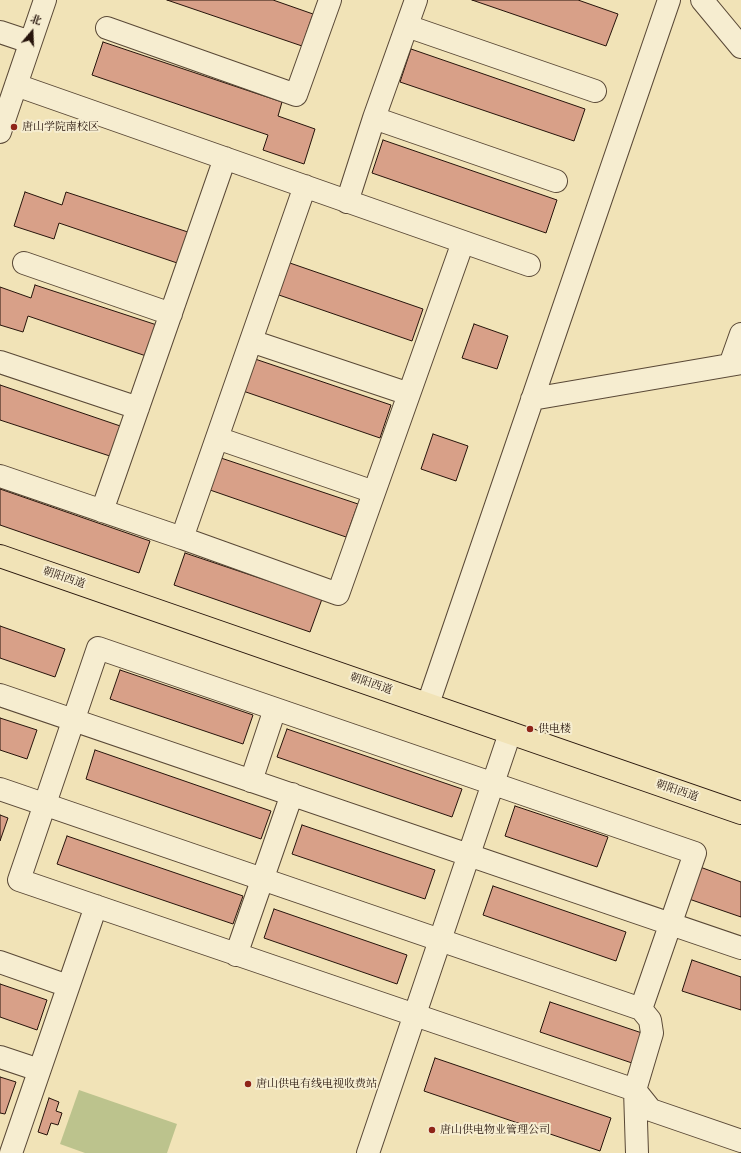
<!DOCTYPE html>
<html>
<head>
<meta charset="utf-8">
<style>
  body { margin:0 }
  #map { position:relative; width:741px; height:1153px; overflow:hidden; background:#f1e3b7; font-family:Alegreya,"Noto Serif SC",serif }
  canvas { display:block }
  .north { position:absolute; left:12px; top:12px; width:40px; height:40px; -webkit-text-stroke:3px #f6edd0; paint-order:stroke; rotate:19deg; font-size:11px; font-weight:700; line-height:16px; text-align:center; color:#26140b }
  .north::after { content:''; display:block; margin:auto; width:14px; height:18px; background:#26140b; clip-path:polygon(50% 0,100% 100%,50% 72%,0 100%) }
</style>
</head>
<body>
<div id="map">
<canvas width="741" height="1153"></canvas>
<div class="north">北</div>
</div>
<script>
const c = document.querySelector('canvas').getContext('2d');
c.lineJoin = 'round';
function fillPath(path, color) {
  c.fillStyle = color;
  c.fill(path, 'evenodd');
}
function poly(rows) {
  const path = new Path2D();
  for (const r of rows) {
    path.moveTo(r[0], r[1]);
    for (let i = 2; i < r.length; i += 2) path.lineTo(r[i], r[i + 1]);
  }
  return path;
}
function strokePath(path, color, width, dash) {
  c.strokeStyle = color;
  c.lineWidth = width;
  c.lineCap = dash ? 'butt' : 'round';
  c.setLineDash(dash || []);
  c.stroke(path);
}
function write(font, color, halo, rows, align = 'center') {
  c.font = font + ' Alegreya,"Noto Serif SC",serif';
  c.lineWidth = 4;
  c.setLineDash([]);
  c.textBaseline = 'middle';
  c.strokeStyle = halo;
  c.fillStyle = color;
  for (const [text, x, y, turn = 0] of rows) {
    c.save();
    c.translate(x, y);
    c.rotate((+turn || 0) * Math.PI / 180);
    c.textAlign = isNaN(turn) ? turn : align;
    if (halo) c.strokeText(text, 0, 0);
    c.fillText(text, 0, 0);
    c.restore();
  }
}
fillPath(poly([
  [79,1090,177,1124,167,1153,85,1153,60,1144]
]), '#bcc38d');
const building = poly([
  [167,0,273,0,313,14,302,46,167,0],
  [472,0,578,0,618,14,606,46,472,0],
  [103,42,282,102,278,116,315,129,304,164,263,150,268,135,92,75,103,42],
  [411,49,585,109,574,141,400,82,411,49],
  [383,140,557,200,546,233,372,173,383,140],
  [25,192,62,205,66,192,200,236,189,267,59,223,54,239,14,226,25,192],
  [287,262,423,309,412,341,276,294,287,262],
  [35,285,169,329,158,360,28,316,23,332,0,325,0,287,31,298,35,285],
  [474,324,508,336,497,369,462,358,474,324],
  [255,359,391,405,380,438,243,391,255,359],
  [0,385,132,430,122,460,0,420,0,385],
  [433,434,468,446,456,481,421,469,433,434],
  [221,458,358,504,346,537,210,490,221,458],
  [0,489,150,541,139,573,0,525,0,489],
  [185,553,322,599,310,632,174,585,185,553],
  [0,626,65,649,55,677,0,658,0,626],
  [120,670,253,715,243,744,110,699,120,670],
  [0,718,37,730,27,759,0,750,0,718],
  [287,729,462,789,452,817,277,757,287,729],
  [95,750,271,811,261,839,86,779,95,750],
  [515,806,608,837,597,867,505,836,515,806],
  [0,815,8,818,0,841,0,815],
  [302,825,435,870,425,899,292,854,302,825],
  [67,836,243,896,233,924,57,864,67,836],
  [700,867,741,882,741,917,689,899,700,867],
  [493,886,626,932,616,961,483,915,493,886],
  [274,909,407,955,397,984,264,938,274,909],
  [692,960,741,977,741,1010,682,991,692,960],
  [0,984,47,1000,37,1030,0,1017,0,984],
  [550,1002,642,1033,632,1063,540,1032,550,1002],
  [435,1058,611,1118,600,1151,424,1091,435,1058],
  [0,1077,16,1082,5,1114,0,1113,0,1077],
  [49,1098,59,1102,56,1111,62,1113,58,1125,51,1123,47,1135,38,1132,49,1098]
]);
fillPath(building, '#d8a088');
strokePath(building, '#26140b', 1);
const minor = poly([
  [702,0,741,47],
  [407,26,595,91],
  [107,28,296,95,330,0],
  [0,32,30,42],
  [16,85,529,265],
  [374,118,556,181],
  [0,132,45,0],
  [347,202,374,118,416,0],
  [24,263,171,314],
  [251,341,409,394],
  [0,362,138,408],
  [730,365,741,334],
  [532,399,741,363],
  [217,438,374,492],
  [0,476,182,538,305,186],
  [102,511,225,158],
  [182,538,338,594,463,242],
  [0,695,741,948],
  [428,704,669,0],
  [251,781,275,709],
  [0,789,641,1009],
  [236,955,292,794],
  [0,962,68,986],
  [0,1057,39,1070],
  [11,1153,96,906],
  [368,1153,510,733],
  [637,1153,635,1090,19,880,98,648,695,853,641,1009,650,1020,652,1033,635,1090,651,1110,741,1141]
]);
const major = poly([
  [0,556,741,813]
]);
strokePath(minor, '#594836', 24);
strokePath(major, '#26140b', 24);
strokePath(minor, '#f6edd0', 22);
strokePath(major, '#f1e3b7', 22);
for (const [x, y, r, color] of [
  [14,127,4,"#8f2418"],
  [530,729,4,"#8f2418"],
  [248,1084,4,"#8f2418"],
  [432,1130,4,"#8f2418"]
]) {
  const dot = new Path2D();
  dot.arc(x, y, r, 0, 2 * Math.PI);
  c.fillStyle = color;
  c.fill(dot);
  strokePath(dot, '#f6edd0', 1.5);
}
write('11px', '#26140b', '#f6edd0', [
  ["唐山学院南校区",22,127],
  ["供电楼",538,729],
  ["唐山供电有线电视收费站",256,1084],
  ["唐山供电物业管理公司",440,1130]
], 'left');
write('11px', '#26140b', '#f6edd0', [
  ["朝阳西道",64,578,19],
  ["朝阳西道",371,684,19],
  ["朝阳西道",677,791,19]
]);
</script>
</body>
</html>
